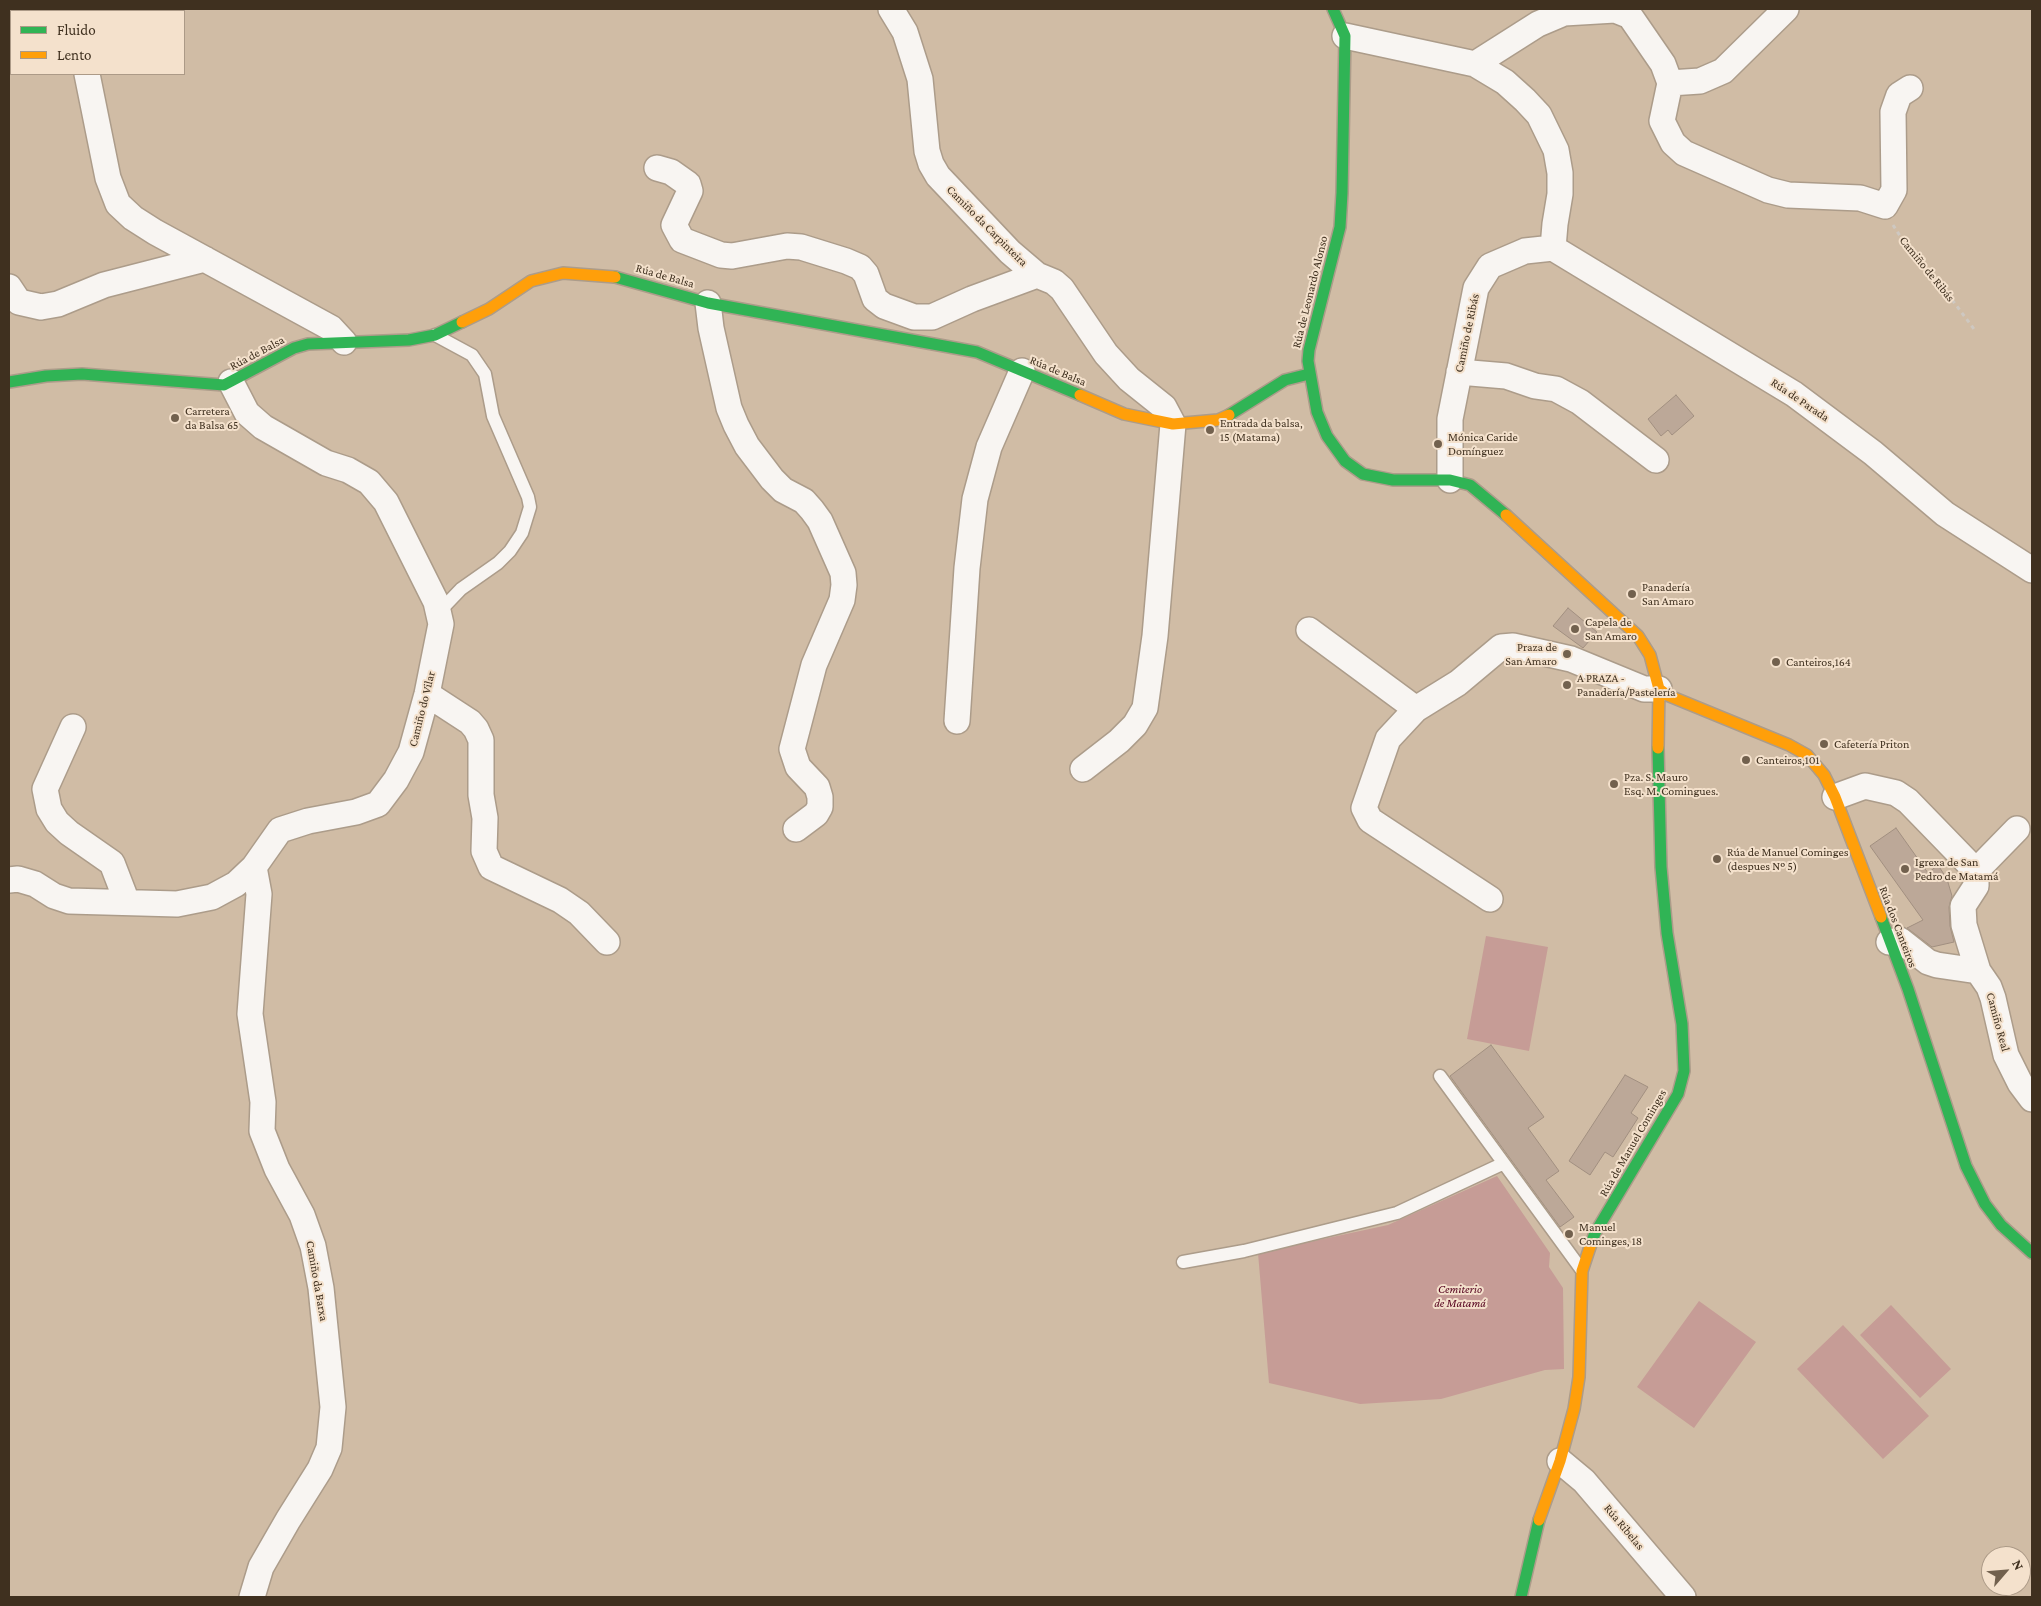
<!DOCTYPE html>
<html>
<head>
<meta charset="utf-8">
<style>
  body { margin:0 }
  #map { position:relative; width:2041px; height:1606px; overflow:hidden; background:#d0bca5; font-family:"Crimson Pro",serif }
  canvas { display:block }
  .frame { position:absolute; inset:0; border:10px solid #3f301f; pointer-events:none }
  .legend { position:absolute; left:10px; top:10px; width:175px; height:65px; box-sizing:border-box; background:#f4e1cc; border:1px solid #ac9a87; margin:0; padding:6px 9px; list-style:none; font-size:15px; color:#3f301f }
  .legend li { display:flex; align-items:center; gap:10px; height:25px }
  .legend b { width:25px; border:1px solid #ac9a87 }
  .north { position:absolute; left:1981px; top:1546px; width:50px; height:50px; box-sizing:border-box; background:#f4e1cc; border:1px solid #ac9a87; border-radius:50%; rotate:63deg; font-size:14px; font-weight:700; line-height:20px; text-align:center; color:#3f301f }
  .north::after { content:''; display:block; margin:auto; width:18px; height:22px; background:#72614e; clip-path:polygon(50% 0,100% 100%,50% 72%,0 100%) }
</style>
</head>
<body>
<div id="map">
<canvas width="2041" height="1606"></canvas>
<div class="frame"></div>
<ul class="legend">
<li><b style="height:6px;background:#30b455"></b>Fluido</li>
<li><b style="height:6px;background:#ff9f0a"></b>Lento</li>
</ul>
<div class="north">N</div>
</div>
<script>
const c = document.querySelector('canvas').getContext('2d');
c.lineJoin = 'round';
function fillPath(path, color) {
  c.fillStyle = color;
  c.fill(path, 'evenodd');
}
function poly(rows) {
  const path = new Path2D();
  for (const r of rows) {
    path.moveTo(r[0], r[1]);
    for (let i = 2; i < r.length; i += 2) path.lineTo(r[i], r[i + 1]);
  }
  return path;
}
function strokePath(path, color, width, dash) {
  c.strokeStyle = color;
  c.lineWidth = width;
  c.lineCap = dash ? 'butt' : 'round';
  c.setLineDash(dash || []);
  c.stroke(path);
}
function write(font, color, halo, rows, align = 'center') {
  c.font = font + ' "Crimson Pro",serif';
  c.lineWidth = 4;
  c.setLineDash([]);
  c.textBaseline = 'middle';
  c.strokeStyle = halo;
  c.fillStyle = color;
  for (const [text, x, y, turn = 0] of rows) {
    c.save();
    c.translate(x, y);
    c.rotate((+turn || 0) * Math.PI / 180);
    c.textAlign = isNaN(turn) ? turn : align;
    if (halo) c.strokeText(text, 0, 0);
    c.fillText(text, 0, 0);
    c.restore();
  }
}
fillPath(poly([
  [1486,936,1548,947,1529,1051,1467,1039],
  [1497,1176,1550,1253,1549,1267,1563,1288,1564,1369,1545,1370,1441,1399,1360,1404,1269,1383,1258,1253,1388,1225],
  [1699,1301,1756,1342,1694,1428,1637,1387],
  [1891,1305,1951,1369,1920,1398,1860,1335],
  [1843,1325,1929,1416,1883,1459,1797,1369]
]), '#c69c96');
const building = poly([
  [1676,395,1694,416,1672,435,1668,430,1661,436,1648,419,1676,395],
  [1568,608,1597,632,1583,648,1553,626,1568,608],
  [1896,828,1928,873,1938,865,1947,879,1952,896,1949,907,1950,926,1954,942,1932,947,1907,928,1923,920,1870,846,1896,828],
  [1491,1045,1544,1117,1528,1128,1559,1171,1546,1180,1574,1217,1560,1227,1450,1076,1491,1045],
  [1625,1075,1648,1087,1631,1113,1638,1118,1613,1157,1605,1152,1590,1175,1569,1161,1625,1075]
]);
fillPath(building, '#bca898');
strokePath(building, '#a18f80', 1);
const lane = poly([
  [435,335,472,355,485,374,493,416,528,497,530,507,522,533,510,551,498,563,461,589,438,613],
  [1440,1076,1581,1269],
  [1183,1262,1244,1251,1397,1213,1502,1164]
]);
const street = poly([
  [63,9,64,11],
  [891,9,905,32,920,79,927,151,931,164,938,176,1010,252,1037,275,1054,282,1062,289,1106,354,1129,379,1164,407,1173,424,1155,636,1145,708,1135,725,1119,741,1083,769],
  [1345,36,1475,64,1505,82,1525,100,1539,115,1556,150,1560,173,1560,194,1555,224,1553,248],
  [1475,64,1538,24,1564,13,1615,10,1630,16,1663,64,1670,83,1662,121,1673,143,1684,153,1768,190,1788,195,1860,198,1885,206,1894,190,1893,112,1899,95,1910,88],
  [87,74,108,178,118,204,133,218,155,232,331,328,344,342],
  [1670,83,1700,81,1723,71,1786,9],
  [657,168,671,172,688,184,690,191,674,225,682,240,721,255,732,256,787,246,801,247,846,261,860,267,866,274,875,299,884,306,914,317,932,317,972,299,1037,275],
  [9,287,19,302,41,307,58,304,104,285,205,259],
  [708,303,711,328,729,408,736,425,747,446,772,479,783,490,804,501,812,510,820,521,843,573,844,585,842,600,814,665,792,749,798,767,817,787,820,797,820,807,816,814,796,829],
  [1459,372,1506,376,1535,386,1556,389,1580,402,1656,460],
  [1450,480,1450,419,1476,288,1490,266,1525,251,1553,248,1794,394,1873,453,1945,514,2032,570],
  [1309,630,1416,709],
  [427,694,470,722,476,729,481,740,481,795,485,818,484,851,491,867,560,900,579,913,607,942],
  [957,721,967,568,975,499,989,447,1022,371],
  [73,727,45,789,49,809,57,822,69,833,112,863,127,902],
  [1835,797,1865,786,1896,793,1908,801,1976,871,1976,886,1963,906,1964,925,1978,971,1989,987,1993,998,2006,1055,2020,1083,2032,1099],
  [1976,871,2017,829],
  [9,880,18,879,35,884,54,896,69,901,177,904,212,897,236,884,254,867,280,830,308,821,356,812,378,804,396,780,411,752,427,694,441,624,436,602,386,502,369,482,348,470,326,463,263,427,247,413,231,382],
  [1490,899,1370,820,1364,808,1388,739,1416,709,1458,683,1501,647,1513,646,1571,659,1644,689,1659,689],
  [1889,942,1900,940,1928,962,1937,965,1978,971],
  [1560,1461,1584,1481,1683,1597],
  [252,1597,261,1567,288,1520,320,1469,329,1448,333,1407,321,1288,313,1246,302,1215,277,1169,262,1131,263,1102,250,1014,259,894,254,867]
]);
const fast = poly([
  [1333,9,1345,36,1342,193,1340,227,1309,350,1308,361,1317,412,1327,436,1345,461,1363,474,1393,480,1450,480,1470,485,1506,515],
  [615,277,708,303,977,352,1080,395],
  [9,382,46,376,82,374,224,385,294,348,308,344,409,340,435,335,462,322],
  [1229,415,1285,380,1309,374],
  [1881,917,1908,989,1966,1166,1985,1204,2001,1225,2032,1253],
  [1591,1244,1595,1233,1678,1094,1684,1071,1682,1024,1667,933,1661,867,1658,748],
  [1521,1597,1539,1520]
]);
const slow = poly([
  [462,322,489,309,531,281,563,273,615,277],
  [1080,395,1124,414,1173,424,1218,420,1229,415],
  [1506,515,1638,636,1650,655,1659,689,1658,748],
  [1659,689,1667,695,1789,745,1807,755,1824,775,1835,797,1881,917],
  [1539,1520,1560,1461,1574,1409,1579,1377,1582,1271,1591,1244]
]);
strokePath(lane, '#ac9c8a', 15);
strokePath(street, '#ac9c8a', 28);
strokePath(fast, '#ac9c8a', 14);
strokePath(slow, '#ac9c8a', 14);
strokePath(poly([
  [1893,225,1917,262,1947,293,1974,329]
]), '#cec8c1', 3, [4, 4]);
strokePath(lane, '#f8f5f2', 12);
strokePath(street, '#f8f5f2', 25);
strokePath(fast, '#30b455', 11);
strokePath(slow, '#ff9f0a', 11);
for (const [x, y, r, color] of [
  [175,418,5,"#72614e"],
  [1210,430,5,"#72614e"],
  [1438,444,5,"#72614e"],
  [1632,594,5,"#72614e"],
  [1575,629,5,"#72614e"],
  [1567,654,5,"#72614e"],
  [1776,662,5,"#72614e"],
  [1567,685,5,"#72614e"],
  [1824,744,5,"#72614e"],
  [1746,760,5,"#72614e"],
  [1614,784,5,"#72614e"],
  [1717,859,5,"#72614e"],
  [1905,869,5,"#72614e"],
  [1569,1234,5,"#72614e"]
]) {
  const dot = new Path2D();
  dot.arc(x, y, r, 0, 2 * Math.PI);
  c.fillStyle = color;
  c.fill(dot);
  strokePath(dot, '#f4e1cc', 2);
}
write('12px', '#3f301f', '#f4e1cc', [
  ["Camiño da Carpinteira",987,226,45],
  ["Camiño de Ribás",1927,269,51],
  ["Rúa de Balsa",665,276,16],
  ["Rúa de Leonardo Alonso",1310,292,-76],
  ["Camiño de Ribás",1467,333,-78],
  ["Rúa de Balsa",257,353,-28],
  ["Rúa de Balsa",1058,371,23],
  ["Rúa de Parada",1800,400,34],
  ["Camiño do Vilar",422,709,-76],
  ["Rúa dos Canteiros",1898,927,69],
  ["Camiño Real",1998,1022,75],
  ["Rúa de Manuel Cominges",1633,1143,-60],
  ["Camiño da Barxa",317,1281,80],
  ["Rúa Ribelas",1624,1527,50]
]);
write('12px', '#3f301f', '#f4e1cc', [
  ["Carretera",185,411],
  ["da Balsa 65",185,425],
  ["Entrada da balsa,",1220,423],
  ["15 (Matama)",1220,437],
  ["Mónica Caride",1448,437],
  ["Domínguez",1448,451],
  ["Panadería",1642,587],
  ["San Amaro",1642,601],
  ["Capela de",1585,622],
  ["San Amaro",1585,636],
  ["Praza de",1557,647,"right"],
  ["San Amaro",1557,661,"right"],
  ["Canteiros,164",1786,662],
  ["A PRAZA -",1577,678],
  ["Panadería/Pastelería",1577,692],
  ["Cafetería Priton",1834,744],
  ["Canteiros,101",1756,760],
  ["Pza. S. Mauro",1624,777],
  ["Esq. M. Comingues.",1624,791],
  ["Rúa de Manuel Cominges",1727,852],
  ["(despues Nº 5)",1727,866],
  ["Igrexa de San",1915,862],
  ["Pedro de Matamá",1915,876],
  ["Manuel",1579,1227],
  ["Cominges, 18",1579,1241]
], 'left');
write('italic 12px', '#54011d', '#f4e1cc', [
  ["Cemiterio",1460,1289],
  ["de Matamá",1460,1303]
]);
</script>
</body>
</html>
